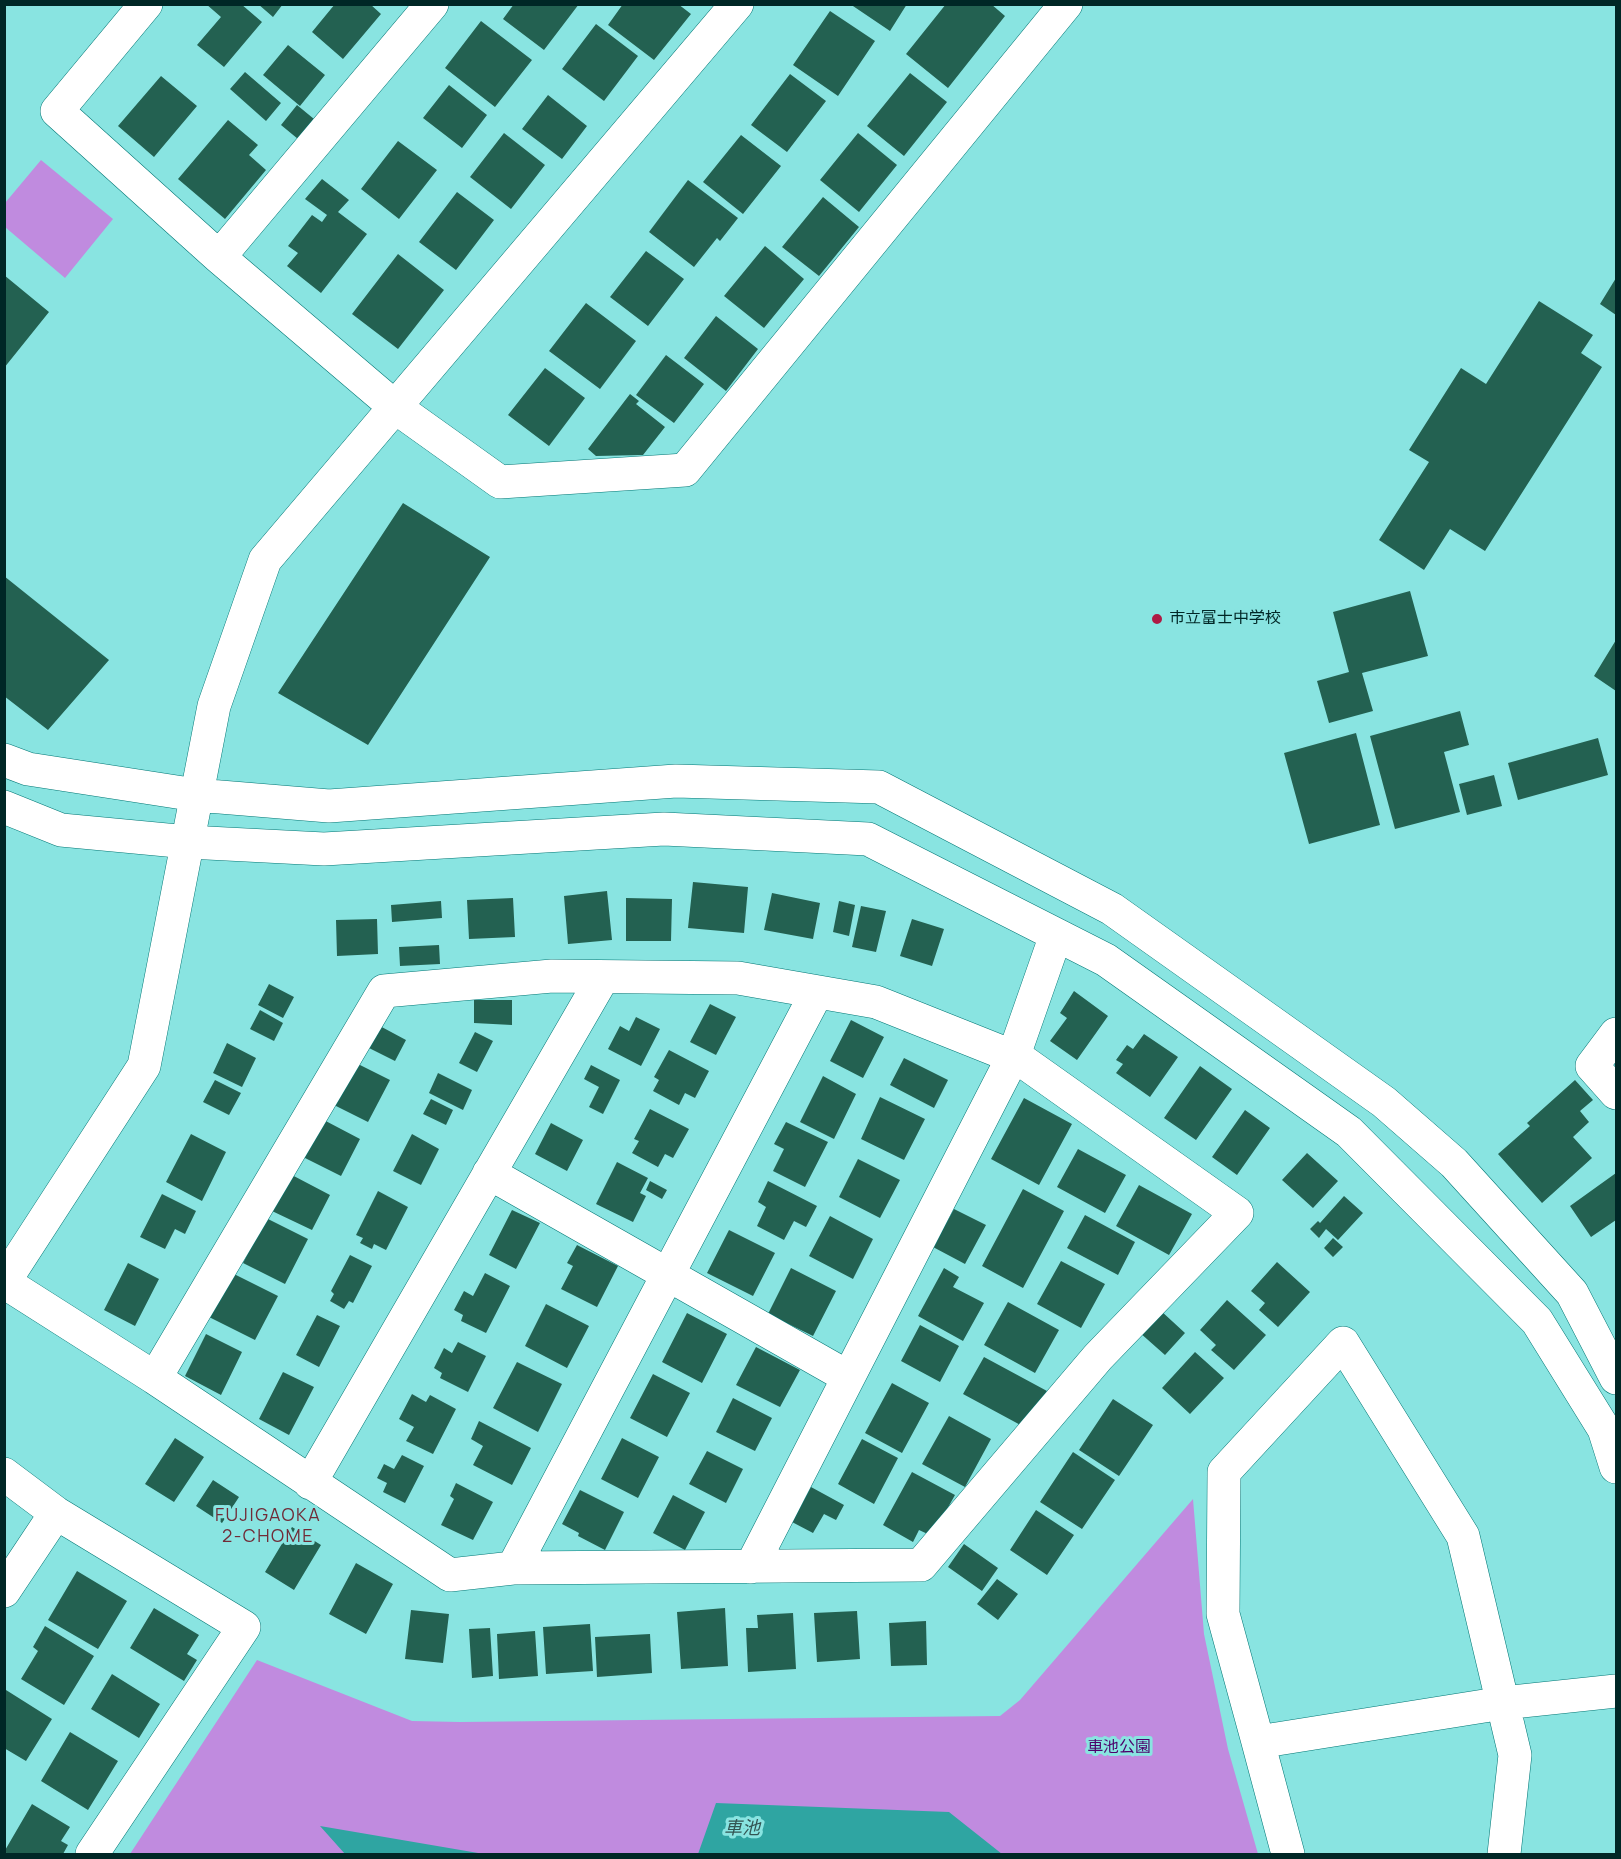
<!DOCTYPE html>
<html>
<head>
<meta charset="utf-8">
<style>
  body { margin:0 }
  #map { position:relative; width:1621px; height:1859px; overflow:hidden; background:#89e4e1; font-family:Manrope,sans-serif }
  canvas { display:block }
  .frame { position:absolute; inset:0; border:6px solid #002726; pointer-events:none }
</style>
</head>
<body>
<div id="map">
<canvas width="1621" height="1859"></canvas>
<div class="frame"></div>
</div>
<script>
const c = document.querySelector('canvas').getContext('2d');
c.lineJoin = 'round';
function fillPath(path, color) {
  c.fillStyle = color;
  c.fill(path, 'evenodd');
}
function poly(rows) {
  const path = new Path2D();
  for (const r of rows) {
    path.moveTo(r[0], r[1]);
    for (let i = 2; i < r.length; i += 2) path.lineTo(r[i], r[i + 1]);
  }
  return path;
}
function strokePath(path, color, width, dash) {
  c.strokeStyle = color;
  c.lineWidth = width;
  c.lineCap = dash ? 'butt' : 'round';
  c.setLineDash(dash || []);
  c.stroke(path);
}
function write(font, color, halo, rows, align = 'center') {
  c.font = font + ' Manrope,"Noto Sans JP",sans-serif';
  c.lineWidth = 6;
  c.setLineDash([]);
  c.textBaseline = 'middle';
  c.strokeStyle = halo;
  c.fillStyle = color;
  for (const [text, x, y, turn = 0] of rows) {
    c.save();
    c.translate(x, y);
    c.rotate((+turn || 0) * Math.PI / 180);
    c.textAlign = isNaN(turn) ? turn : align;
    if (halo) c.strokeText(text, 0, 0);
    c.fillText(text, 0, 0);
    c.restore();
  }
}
fillPath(poly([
  [41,160,113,219,65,278,5,227,5,203],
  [1193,1499,1204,1634,1228,1749,1258,1854,130,1854,257,1660,412,1721,460,1722,1000,1716,1020,1700]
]), '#c08bdf');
fillPath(poly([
  [716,1803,949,1812,1002,1854,698,1854],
  [320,1826,484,1854,345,1854]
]), '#2fa5a2');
fillPath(poly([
  [206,4,241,4,262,22,224,67,197,45,221,17],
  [258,4,283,4,273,17],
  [335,4,370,4,381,14,343,59,312,32],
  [514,4,579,4,544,50,503,19],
  [623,4,678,4,691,14,654,60,608,25],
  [850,4,907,4,890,31],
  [946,4,991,4,1005,16,948,88,906,54],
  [830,11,875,41,838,96,793,65],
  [481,21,532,60,495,107,445,68],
  [596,24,638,56,604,101,562,69],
  [288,45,325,75,300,106,263,75],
  [245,72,281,103,266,121,230,89],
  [910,73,947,102,904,156,867,126],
  [790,74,826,101,787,152,751,125],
  [161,76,197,106,154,157,118,126],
  [449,85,487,115,462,148,423,118],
  [548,95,587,126,562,159,522,129],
  [297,105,314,119,298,139,281,125],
  [228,120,258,145,249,155,266,170,225,219,178,179],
  [504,133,545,165,511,209,470,177],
  [858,133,897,165,859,212,820,180],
  [741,135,781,166,743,214,703,182],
  [398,141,437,170,399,219,361,189],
  [322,179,349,200,338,212,367,234,321,293,287,266,298,253,288,246,312,215,322,222,327,215,305,199],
  [688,180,738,218,720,241,717,238,694,267,649,232],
  [457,192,494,220,456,270,419,242],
  [823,197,859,227,819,276,782,247],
  [765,246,804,279,764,328,724,296],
  [646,251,684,279,648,326,610,297],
  [398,254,444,290,398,349,352,314],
  [4,275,49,312,4,368],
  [1616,278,1616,315,1600,304],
  [1539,301,1593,335,1581,353,1602,367,1485,551,1450,529,1424,570,1379,540,1429,462,1409,450,1461,368,1486,384],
  [586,303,636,341,600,389,549,351],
  [716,316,758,349,726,391,684,358],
  [666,355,704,384,674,423,636,395],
  [545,368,585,398,549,446,508,415],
  [630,394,639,401,636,404,665,427,643,455,596,456,588,449],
  [403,503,490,557,368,745,278,693],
  [4,576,109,660,48,730,4,696],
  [1410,591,1428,656,1362,673,1373,711,1329,723,1317,681,1349,672,1333,612],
  [1616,640,1616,691,1594,676],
  [1460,711,1469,745,1444,752,1460,812,1395,829,1370,736],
  [1356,733,1380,825,1309,844,1284,753],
  [1598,738,1608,775,1518,800,1508,763],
  [1494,775,1502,806,1467,815,1459,784],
  [693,882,748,887,744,933,688,928],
  [607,891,612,940,568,944,564,896],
  [772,893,820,903,813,939,764,930],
  [513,898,515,937,469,939,467,900],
  [626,898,672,899,671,941,626,941],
  [441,901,442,918,392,922,391,905],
  [839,901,855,905,849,936,833,932],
  [861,906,886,911,876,952,852,947],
  [377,919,378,954,337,956,336,920],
  [912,919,944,929,932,966,900,956],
  [439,945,440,964,400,966,399,947],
  [269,984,294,997,283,1018,258,1005],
  [1074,991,1108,1016,1077,1060,1050,1041,1067,1018,1060,1013],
  [474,1000,512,1000,512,1025,474,1023],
  [710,1004,736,1017,716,1055,690,1042],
  [260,1010,283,1023,274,1041,250,1029],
  [636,1017,660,1029,641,1066,608,1049,620,1026,629,1031],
  [851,1020,884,1037,863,1078,830,1061],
  [378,1025,406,1040,395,1061,367,1047],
  [475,1032,493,1041,477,1072,459,1063],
  [1144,1034,1178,1057,1150,1097,1116,1073,1123,1064,1116,1060,1127,1045,1133,1049],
  [227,1043,256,1058,242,1087,213,1073],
  [669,1050,709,1071,695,1098,685,1093,679,1105,653,1091,659,1080,654,1077],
  [904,1058,948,1080,934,1108,890,1085],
  [356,1063,390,1080,368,1122,334,1105],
  [591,1065,620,1080,603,1114,589,1107,599,1087,584,1079],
  [1200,1066,1232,1089,1196,1140,1164,1118],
  [438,1073,472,1090,463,1110,429,1093],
  [823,1076,856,1094,834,1139,800,1122],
  [215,1080,241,1093,229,1115,203,1102],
  [1575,1080,1593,1100,1580,1111,1589,1122,1573,1137,1592,1158,1542,1203,1498,1154,1530,1126,1527,1123],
  [880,1097,925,1119,904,1160,861,1139],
  [1024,1098,1072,1124,1039,1185,991,1159],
  [431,1099,453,1110,446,1125,423,1114],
  [650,1109,689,1129,673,1158,665,1154,658,1167,632,1153,639,1141,634,1139],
  [1245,1110,1270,1128,1237,1175,1212,1157],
  [320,1118,360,1139,341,1176,301,1156],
  [786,1122,828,1142,805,1187,773,1171,784,1149,774,1144],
  [551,1123,583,1140,567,1171,535,1154],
  [191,1134,226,1152,202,1201,166,1182],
  [412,1134,439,1149,421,1185,393,1171],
  [1078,1149,1126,1175,1105,1213,1057,1187],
  [1307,1153,1338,1181,1313,1208,1282,1180],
  [858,1159,900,1180,880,1218,839,1197],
  [617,1162,648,1178,640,1193,646,1196,633,1222,596,1204],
  [1616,1173,1616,1220,1591,1237,1570,1206],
  [290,1174,330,1195,312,1230,272,1211],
  [650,1181,667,1190,662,1199,646,1190],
  [768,1181,817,1206,806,1227,794,1221,784,1240,757,1226,766,1207,758,1202],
  [1139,1185,1192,1214,1169,1255,1116,1226],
  [1023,1189,1064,1211,1023,1288,982,1266],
  [378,1191,408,1207,386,1250,374,1244,372,1249,360,1243,363,1238,356,1235],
  [162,1194,196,1211,185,1234,175,1229,165,1249,140,1237],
  [1344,1196,1363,1213,1338,1240,1326,1229,1319,1238,1310,1229,1318,1221,1320,1223],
  [954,1209,986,1225,965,1264,933,1247],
  [512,1210,540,1223,516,1269,489,1255],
  [1085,1215,1135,1242,1118,1275,1067,1248],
  [830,1216,873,1239,853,1279,809,1256],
  [266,1218,308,1239,285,1284,243,1263],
  [729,1230,775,1253,753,1296,707,1273],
  [1333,1238,1343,1247,1333,1257,1324,1248],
  [577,1245,618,1266,597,1307,561,1289,573,1266,567,1263],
  [350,1255,372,1266,353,1303,349,1301,344,1309,330,1301,334,1294,331,1291],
  [1061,1261,1105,1284,1081,1328,1037,1304],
  [1277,1262,1310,1292,1278,1327,1259,1310,1265,1303,1251,1291],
  [128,1263,159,1279,135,1326,104,1310],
  [791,1268,836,1291,813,1336,768,1314],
  [944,1268,959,1277,953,1287,984,1303,963,1341,918,1316],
  [228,1271,278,1296,255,1340,205,1315],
  [485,1273,510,1286,486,1333,461,1321,463,1315,454,1310,464,1291,473,1296],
  [1227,1300,1266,1335,1234,1370,1211,1350,1216,1345,1200,1330],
  [1008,1302,1059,1330,1035,1373,984,1345],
  [546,1304,589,1326,567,1368,525,1346],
  [1160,1310,1185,1333,1165,1355,1139,1332],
  [687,1313,727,1334,702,1383,662,1362],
  [317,1315,340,1326,319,1367,296,1355],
  [920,1325,959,1346,940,1382,901,1361],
  [206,1334,242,1352,221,1395,185,1376],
  [458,1342,486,1356,468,1392,440,1378,442,1373,434,1368,444,1348,452,1353],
  [756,1347,800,1370,780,1407,736,1385],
  [1195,1352,1224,1378,1190,1414,1162,1388],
  [984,1357,1047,1391,1026,1428,963,1394],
  [517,1362,562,1384,538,1432,493,1408],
  [283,1372,314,1387,289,1435,259,1419],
  [653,1374,690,1393,667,1437,630,1418],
  [892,1383,929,1403,902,1453,865,1433],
  [412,1394,426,1402,430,1395,456,1409,433,1454,406,1441,414,1427,399,1419],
  [733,1398,772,1418,755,1451,716,1432],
  [1113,1399,1153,1425,1119,1476,1079,1450],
  [949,1416,991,1439,965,1487,922,1464],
  [479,1421,531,1448,512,1485,473,1465,483,1446,471,1439],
  [175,1438,204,1457,174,1502,145,1484],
  [622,1438,659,1457,638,1498,601,1479],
  [862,1439,898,1458,874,1504,838,1484],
  [707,1451,743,1469,726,1503,689,1484],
  [1073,1452,1115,1480,1082,1529,1040,1502],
  [402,1455,424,1466,405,1503,383,1492,387,1483,377,1478,384,1464,394,1469],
  [912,1472,955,1495,932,1536,919,1530,913,1542,883,1525],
  [213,1480,239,1497,222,1523,196,1506],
  [456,1483,493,1502,473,1540,441,1525,454,1499,450,1496],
  [811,1487,844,1505,836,1520,824,1514,813,1533,792,1522],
  [580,1490,624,1512,605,1550,578,1536,579,1533,562,1524],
  [673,1495,705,1512,685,1550,653,1533],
  [1036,1510,1074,1535,1047,1575,1010,1550],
  [292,1527,321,1545,294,1590,265,1572],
  [964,1544,998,1568,982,1591,948,1567],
  [356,1563,393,1584,366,1634,329,1614],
  [77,1571,127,1601,98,1649,48,1620],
  [997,1579,1018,1594,998,1620,977,1604],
  [154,1608,199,1635,187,1654,197,1660,184,1681,130,1648],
  [725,1608,728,1666,681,1669,677,1612],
  [411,1610,449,1614,443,1663,405,1659],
  [857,1611,860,1659,817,1662,814,1613],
  [793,1613,796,1669,748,1672,746,1628,758,1628,757,1615],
  [926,1621,927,1665,891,1666,889,1623],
  [590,1624,593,1671,546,1674,543,1627],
  [45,1626,94,1656,64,1705,21,1679,38,1651,33,1647],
  [490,1628,493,1676,472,1678,469,1629],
  [535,1631,538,1676,499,1679,497,1634],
  [650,1634,652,1673,597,1677,595,1637],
  [112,1674,160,1704,139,1738,91,1709],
  [6,1690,52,1719,26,1761,4,1748,4,1693],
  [70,1732,118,1761,88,1810,41,1781],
  [32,1804,70,1827,61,1841,68,1845,63,1854,9,1854,4,1852]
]), '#236151');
const minor = poly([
  [146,4,57,111,219,257],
  [432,4,219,257,395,407,500,482,685,470,1066,4],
  [4,760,28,769,196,795,329,806,676,781,879,787,1112,909,1384,1102,1454,1163,1572,1293,1616,1378],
  [4,807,61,830,188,842,324,849,664,829,868,839,1106,960,1349,1132,1537,1321,1604,1429,1616,1467],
  [1616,1034,1592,1066,1616,1093],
  [489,1173,848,1377],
  [4,1282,155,1378,450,1575,513,1568,921,1565,1098,1357,1237,1213,1014,1055,1009,1055,876,1002,738,978,552,976,384,991,155,1378],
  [4,1282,144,1066,214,706,265,560,737,4],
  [4,1474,56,1513,244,1627,92,1854],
  [310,1483,603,977],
  [751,1567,1014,1055,1056,935],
  [513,1568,817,992],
  [4,1591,56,1513],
  [1258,1742,1223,1614,1224,1472,1343,1343,1463,1536,1515,1755,1504,1854],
  [1288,1854,1258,1742,1503,1703,1616,1691]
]);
strokePath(minor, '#027775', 34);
strokePath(minor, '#fff', 33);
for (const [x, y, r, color] of [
  [1157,619,6,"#ae1a44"]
]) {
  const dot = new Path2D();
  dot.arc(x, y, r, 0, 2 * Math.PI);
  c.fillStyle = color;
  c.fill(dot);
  strokePath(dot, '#89e4e1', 2);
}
write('16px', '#002726', '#89e4e1', [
  ["市立富士中学校",1169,619]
], 'left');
write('16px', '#4d006a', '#89e4e1', [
  ["車池公園",1119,1748]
]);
c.letterSpacing = '1.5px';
write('18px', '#712b37', '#89e4e1', [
  ["FUJIGAOKA",268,1516],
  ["2-CHOME",268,1537]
]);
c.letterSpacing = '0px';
write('italic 18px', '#335553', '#89e4e1', [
  ["車池",742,1829]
]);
</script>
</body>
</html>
